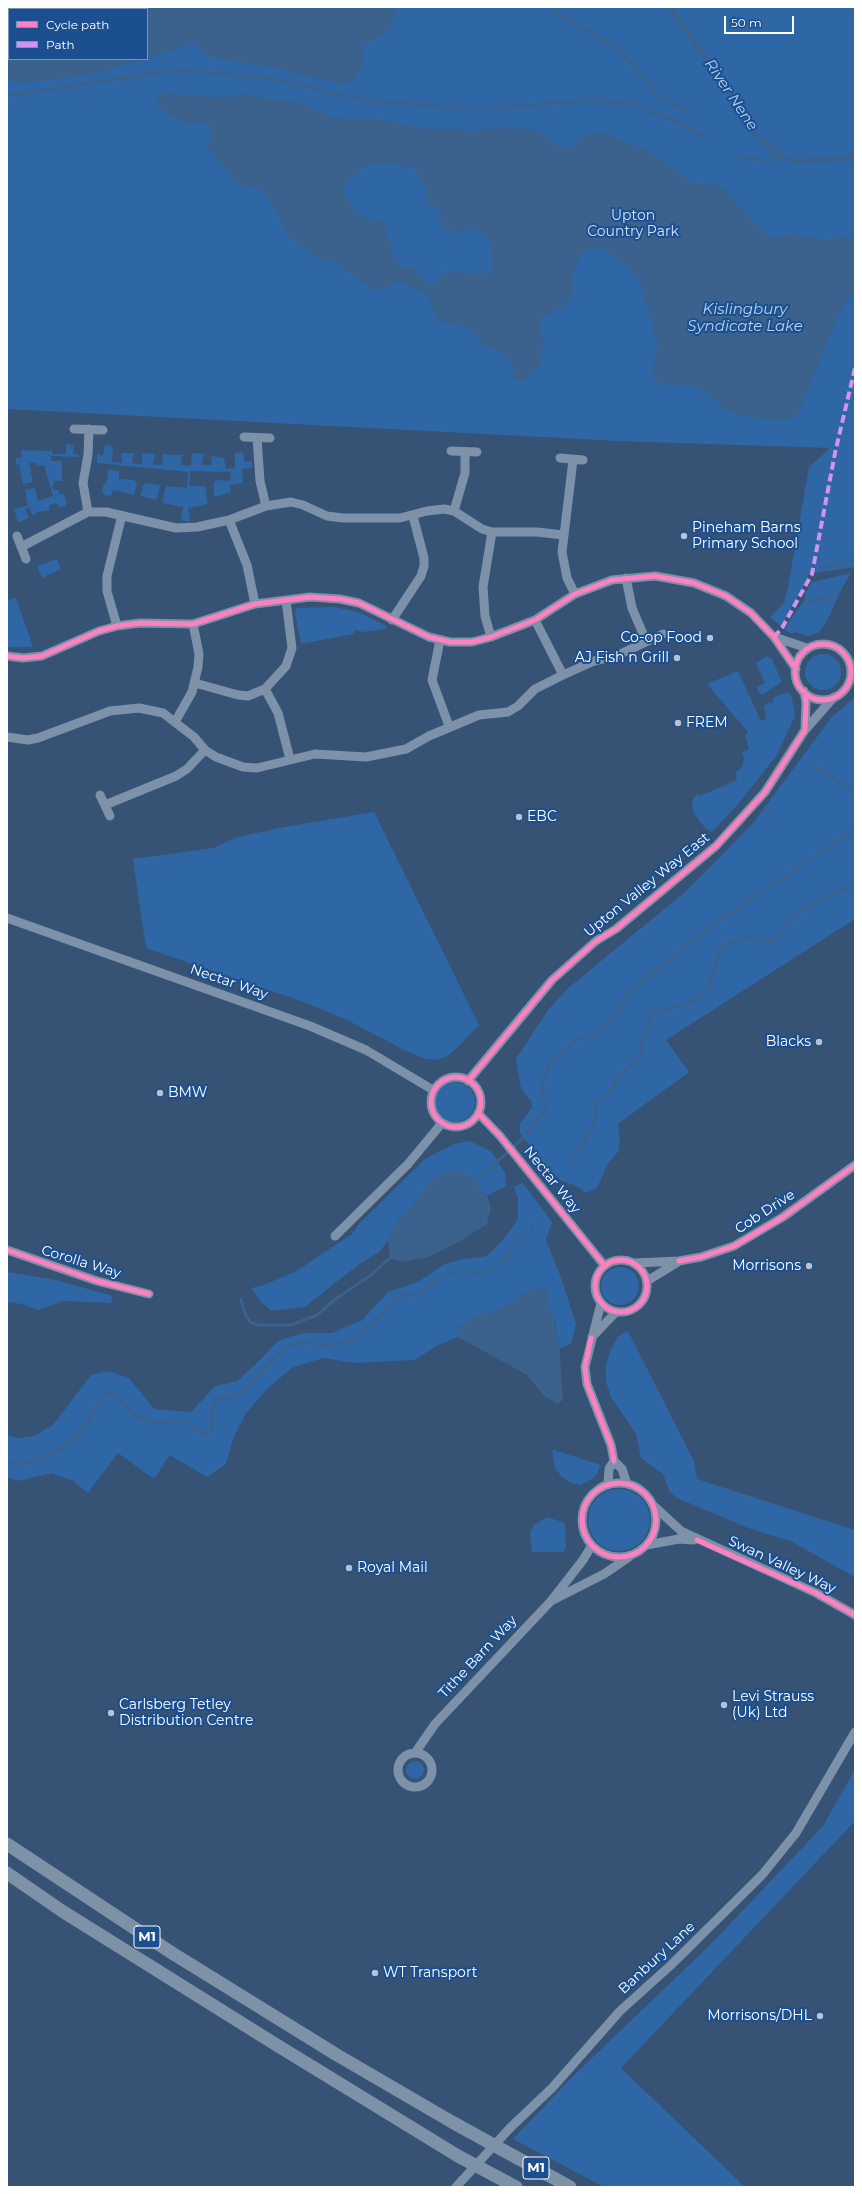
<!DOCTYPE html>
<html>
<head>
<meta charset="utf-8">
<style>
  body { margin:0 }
  #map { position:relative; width:862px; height:2194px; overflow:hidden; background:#365274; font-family:Montserrat,sans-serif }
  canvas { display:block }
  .frame { position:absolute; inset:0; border:8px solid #fff; pointer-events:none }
  .legend { position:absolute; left:8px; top:8px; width:140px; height:52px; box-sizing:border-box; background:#1b4f8f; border:1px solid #7695bc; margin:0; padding:5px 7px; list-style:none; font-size:12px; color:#fff }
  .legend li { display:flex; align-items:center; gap:8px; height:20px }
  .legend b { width:20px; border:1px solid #7695bc }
  .scale { position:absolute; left:724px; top:16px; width:70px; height:18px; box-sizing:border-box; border:2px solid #fff; border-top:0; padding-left:5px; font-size:12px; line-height:14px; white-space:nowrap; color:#fff; -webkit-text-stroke:3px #1b4f8f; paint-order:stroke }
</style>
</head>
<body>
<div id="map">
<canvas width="862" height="2194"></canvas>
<div class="frame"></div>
<ul class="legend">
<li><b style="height:5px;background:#ff80c0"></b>Cycle path</li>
<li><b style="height:5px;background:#d193ec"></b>Path</li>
</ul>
<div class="scale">50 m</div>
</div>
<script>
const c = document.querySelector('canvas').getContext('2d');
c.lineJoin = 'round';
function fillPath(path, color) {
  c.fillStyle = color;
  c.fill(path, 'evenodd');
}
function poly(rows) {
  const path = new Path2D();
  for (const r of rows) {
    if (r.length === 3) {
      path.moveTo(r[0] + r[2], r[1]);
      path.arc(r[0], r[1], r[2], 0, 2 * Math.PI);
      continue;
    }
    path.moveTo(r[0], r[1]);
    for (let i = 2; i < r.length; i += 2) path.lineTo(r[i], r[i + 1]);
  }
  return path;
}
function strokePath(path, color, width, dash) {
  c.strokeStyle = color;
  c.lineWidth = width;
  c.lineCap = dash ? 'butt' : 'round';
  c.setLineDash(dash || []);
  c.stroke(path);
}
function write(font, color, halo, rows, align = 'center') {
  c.font = font + ' Montserrat,sans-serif';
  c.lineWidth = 4;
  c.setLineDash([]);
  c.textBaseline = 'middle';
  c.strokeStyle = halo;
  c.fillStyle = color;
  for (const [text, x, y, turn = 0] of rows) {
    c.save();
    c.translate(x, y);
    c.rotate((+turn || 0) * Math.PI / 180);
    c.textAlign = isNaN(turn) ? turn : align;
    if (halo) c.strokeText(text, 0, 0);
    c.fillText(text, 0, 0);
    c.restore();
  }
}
fillPath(poly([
  [7,7,855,7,855,567,808,574,808,579,781,626,770,617,784,603,788,587,809,467,830,448,618,441,7,409],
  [9,9,147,9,147,59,9,59],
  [66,444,74,445,73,454,80,455,77,457,51,456,51,461,62,461,62,480,63,481,54,481,53,490,59,490,59,494,64,494,67,503,65,506,59,508,57,503,49,505,50,510,37,512,33,516,29,507,25,509,29,518,18,523,14,509,28,505,25,490,35,488,38,501,53,496,44,465,37,466,35,463,29,463,33,482,23,484,19,464,16,465,16,458,21,458,21,450,51,451,52,445,52,454,66,454],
  [105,445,113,446,112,462,122,463,121,453,134,453,132,463,142,464,142,453,155,454,153,465,162,465,163,454,170,455,184,455,182,457,181,465,191,466,192,453,204,454,202,465,212,465,211,456,224,458,226,469,235,468,235,453,243,452,245,462,252,461,252,468,242,469,243,483,230,485,231,498,230,493,214,497,214,483,216,480,230,481,231,472,190,471,189,486,205,486,208,504,188,508,190,522,187,521,181,520,183,507,162,503,166,486,187,488,188,472,97,463,97,454,103,455],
  [108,469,119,471,119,479,134,480,137,483,134,495,113,490,111,496,105,495,102,492,103,486,107,481],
  [144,483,160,485,156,500,140,496],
  [57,559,61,569,42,578,37,566],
  [851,573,842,588,826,623,818,633,808,636,794,632,792,634,784,629,805,599,805,593,812,582],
  [16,598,33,647,7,647,7,600],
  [334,607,358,612,386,626,386,629,362,632,355,630,353,634,301,644,295,613,296,608],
  [823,672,18],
  [767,656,772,659,782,682,762,695,758,692,757,687,765,683,756,663],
  [738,671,761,721,766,719,764,707,769,701,770,704,774,702,772,698,784,693,789,693,792,698,795,716,777,755,739,803,712,832,706,829,695,815,692,807,693,799,698,793,700,796,737,780,735,773,742,767,744,758,742,753,749,749,745,736,748,732,707,684],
  [855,697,855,919,666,1040,689,1072,618,1124,620,1139,618,1152,607,1165,597,1188,586,1193,576,1186,560,1180,544,1165,520,1133,520,1123,532,1108,531,1101,521,1089,516,1059,548,1010,567,989,685,892,753,823,831,718],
  [374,812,479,1025,454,1051,446,1057,437,1060,426,1059,406,1051,345,1019,301,1001,146,948,133,859,213,848,238,837,284,827],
  [455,1102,20],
  [470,1141,492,1152,505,1173,506,1186,487,1196,470,1177,433,1178,414,1204,396,1223,388,1241,379,1252,358,1265,305,1307,272,1311,261,1302,251,1288,261,1286,295,1272,352,1234,360,1223,425,1159,454,1144],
  [523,1183,552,1222,546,1240,562,1280,576,1324,571,1344,559,1349,555,1323,531,1289,514,1301,494,1312,474,1316,458,1328,458,1337,436,1346,415,1360,354,1363,324,1358,293,1367,267,1389,246,1413,233,1439,226,1464,207,1477,170,1455,154,1479,118,1453,88,1493,73,1481,51,1473,18,1481,7,1477,7,1435,18,1438,34,1436,53,1425,91,1375,109,1371,129,1378,154,1409,191,1412,215,1386,237,1381,256,1364,278,1341,303,1333,332,1333,362,1320,388,1292,418,1282,445,1264,464,1259,487,1256,502,1241,518,1219,518,1199,514,1187],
  [620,1286,19],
  [7,1272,56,1280,113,1296,111,1303,63,1301,38,1310,22,1304,7,1302],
  [626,1331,630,1335,694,1461,697,1479,855,1530,855,1577,790,1541,748,1528,677,1498,670,1492,663,1474,641,1458,636,1434,611,1397,606,1382,606,1366,610,1351,618,1337],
  [552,1450,554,1450,601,1465,595,1477,581,1485,571,1483,561,1476,555,1468],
  [619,1520,31],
  [547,1517,565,1523,566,1545,564,1552,532,1552,530,1532,534,1525],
  [415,1770,9],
  [855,1769,855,1821,621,2068,745,2187,604,2187,513,2139,575,2074,710,1945,823,1826]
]), '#2f66a5');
fillPath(poly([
  [7,7,398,7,390,30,362,46,363,64,354,80,343,84,269,67,212,57,193,43,147,59,147,9,9,9,9,59,147,59,90,74,26,83,7,80],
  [666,7,672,7,719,73,758,133,775,148,791,159,855,155,855,161,793,163,775,155,750,131,717,77],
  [170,93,221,98,244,93,271,100,297,102,335,118,380,119,419,128,477,131,510,127,537,131,559,147,576,146,581,136,603,133,654,154,691,183,705,183,725,189,744,212,770,238,795,234,824,240,844,237,855,238,855,288,838,316,799,412,791,420,762,419,724,410,719,403,696,386,670,386,656,380,652,372,658,346,639,278,617,258,598,246,582,252,572,276,573,297,554,312,539,319,543,344,540,365,523,381,513,379,514,368,504,352,485,347,471,330,437,320,428,295,402,283,393,282,385,288,375,291,334,262,322,261,290,238,264,190,238,184,208,148,212,126,202,122,190,124,171,116,157,104,159,95],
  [394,163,415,169,427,189,426,202,438,207,444,229,455,231,468,229,477,230,489,240,493,257,490,274,464,274,451,270,445,271,437,284,427,283,414,268,402,268,393,254,384,222,360,216,350,204,343,190,349,178,368,165],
  [457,1169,470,1177,487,1196,491,1208,487,1224,459,1242,429,1257,403,1262,390,1258,388,1241,396,1223,414,1204,433,1178],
  [546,1288,559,1344,563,1400,557,1404,544,1396,527,1375,458,1337,458,1328,474,1316,494,1312,514,1301,531,1289]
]), '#3b618d');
strokePath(poly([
  [550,7,562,16,617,48,660,97,690,111],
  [7,96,156,73,184,71,228,74,268,78,364,100,420,105,482,109,593,100,633,105,679,123,703,137],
  [741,157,768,161,781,157],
  [821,568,845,563,855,558],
  [808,602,832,595],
  [807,762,855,792],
  [569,1162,576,1155,593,1126,595,1117,595,1104,609,1094,620,1074,639,1060,642,1054,642,1038,650,1024,648,1011,661,1012,690,1002,702,995,709,988,716,962,720,951,726,944,746,938,772,942,807,906,839,890,855,886],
  [472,1185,526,1135,545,1109,542,1085,551,1061,577,1040,596,1032,610,1021,631,990,703,932,855,829],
  [241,1299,245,1314,251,1323,259,1325,291,1325,317,1315,337,1298,371,1275,392,1256],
  [7,1462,23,1465,60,1449,74,1439,88,1422,103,1395,108,1393,117,1398,137,1417,161,1423,177,1420,185,1422,203,1435,209,1433,212,1429,211,1420,216,1400,233,1397,244,1391,284,1347,301,1342,324,1345,352,1341,382,1314,392,1302,403,1295,420,1295,443,1276,459,1272,483,1273,504,1261,520,1240,532,1231,534,1223]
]), '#3b618d', 3);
strokePath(poly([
  [74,429,103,430],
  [244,437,270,438],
  [257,438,260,481,266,506],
  [451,451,477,452],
  [560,458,583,460],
  [573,460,562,552,567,578,575,594],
  [454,511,465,473,465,452],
  [88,512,83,483,88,455,89,429],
  [229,520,247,565,255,604],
  [17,536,26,559],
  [21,547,88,512,106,512,176,528,197,527,229,520,266,506,291,502,303,505,327,516,343,518,400,518,427,511,444,509,454,511,482,529,492,532,537,532,563,535],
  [626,578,632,608,646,641],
  [392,620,421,576,424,566,424,558,413,516],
  [535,620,563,675],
  [117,626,107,591,107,576,122,515],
  [491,637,485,616,483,587,492,532],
  [774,637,807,648],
  [440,640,432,680,449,726],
  [823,672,28],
  [7,656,23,658,42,656,99,631,117,626,140,623,193,624,255,604,310,597,340,599,359,603,429,637,450,642,472,642,491,637,535,620,575,594,612,580,655,576,694,583,726,596,751,613,774,637,796,669],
  [195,683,238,695,248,696,265,689,286,666,292,648,286,600],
  [265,689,278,713,290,759],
  [804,691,806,702,805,730],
  [175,722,192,692,198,667,199,654,193,624],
  [7,737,28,740,38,738,110,711,139,708,163,713,194,737,205,750,216,757,243,767,257,768,315,754,366,757,406,749,429,736,479,715,508,712,518,706,535,689,563,675,594,661,616,656,663,634],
  [100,795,110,816],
  [105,805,176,776,187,769,205,750],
  [7,918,310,1026,366,1050,433,1090],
  [456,1102,25],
  [468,1081,552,980,596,941,616,929,716,846,765,792,805,730,834,697],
  [478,1113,500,1136,604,1265],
  [335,1236,408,1164,442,1123],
  [7,1250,97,1281,149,1294],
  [621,1286,26],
  [635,1263,679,1261,701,1257,734,1246,783,1217,855,1165],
  [647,1281,678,1262],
  [601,1303,585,1367,587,1384,611,1445,614,1461,622,1469,627,1484],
  [592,1337,616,1312],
  [619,1520,37],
  [608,1484,609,1469,614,1461],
  [654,1506,681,1531,816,1593,855,1615],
  [646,1545,679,1539,694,1540],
  [553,1600,604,1574,629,1557],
  [415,1753,435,1724,551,1601,583,1560,592,1545],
  [415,1770,17],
  [510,2128,552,2088,620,2011,671,1965,762,1875,796,1833,855,1732]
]), '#7d92a8', 9);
strokePath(poly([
  [7,1844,172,1953,337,2055,452,2122,570,2187],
  [7,1873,62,1911,275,2044,458,2156,516,2187]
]), '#7e92a7', 13);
strokePath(poly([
  [456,2187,510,2128]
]), '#7d92a8', 9);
strokePath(poly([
  [774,637,782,628,812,574,835,453,855,368]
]), '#d193ec', 4, [8, 4]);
strokePath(poly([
  [823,672,28],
  [7,656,23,658,42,656,99,631,117,626,140,623,193,624,255,604,310,597,340,599,359,603,429,637,450,642,472,642,491,637,535,620,575,594,612,580,655,576,694,583,726,596,751,613,774,637,796,669],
  [456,1102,25],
  [468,1081,552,980,596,941,616,929,716,846,765,792,805,730,806,702,804,691],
  [478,1113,500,1136,604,1265],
  [7,1250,97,1281,149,1294],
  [621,1286,26],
  [679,1261,701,1257,734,1246,783,1217,855,1165],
  [591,1338,585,1367,587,1384,611,1445,614,1461],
  [619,1520,37],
  [697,1540,816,1593,855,1615]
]), '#ff80c0', 5);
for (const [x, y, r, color] of [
  [684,536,4,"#b9c2ce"],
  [710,638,4,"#b9c2ce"],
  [677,658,4,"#b9c2ce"],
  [678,723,4,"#b9c2ce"],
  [519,817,4,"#b9c2ce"],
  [819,1042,4,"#b9c2ce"],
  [160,1093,4,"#b9c2ce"],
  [809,1266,4,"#b9c2ce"],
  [349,1568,4,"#b9c2ce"],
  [724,1705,4,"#b9c2ce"],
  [111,1713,4,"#b9c2ce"],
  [375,1973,4,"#b9c2ce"],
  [820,2016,4,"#b9c2ce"]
]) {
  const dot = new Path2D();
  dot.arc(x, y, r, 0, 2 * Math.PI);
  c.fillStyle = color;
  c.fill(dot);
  strokePath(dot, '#1b4f8f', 1.5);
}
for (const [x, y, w] of [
  [147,1937,26],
  [536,2168,26]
]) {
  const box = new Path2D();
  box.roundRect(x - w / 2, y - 11, w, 22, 3);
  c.fillStyle = '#1b4f8f';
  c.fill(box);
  strokePath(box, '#fff', 1);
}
write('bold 13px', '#fff', null, [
  ["M1",147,1937],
  ["M1",536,2168]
]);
write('14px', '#cfe3fa', '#1b4f8f', [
  ["Upton",633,216],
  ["Country Park",633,232]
]);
write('14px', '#fff', '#1b4f8f', [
  ["Pineham Barns",692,528],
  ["Primary School",692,544],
  ["Co-op Food",702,638,"right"],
  ["AJ Fish n Grill",669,658,"right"],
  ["FREM",686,723],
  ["EBC",527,817],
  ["Blacks",811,1042,"right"],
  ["BMW",168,1093],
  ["Morrisons",801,1266,"right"],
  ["Royal Mail",357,1568],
  ["Levi Strauss",732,1697],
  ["(Uk) Ltd",732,1713],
  ["Carlsberg Tetley",119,1705],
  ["Distribution Centre",119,1721],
  ["WT Transport",383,1973],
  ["Morrisons/DHL",812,2016,"right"]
], 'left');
write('14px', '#fff', '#1b4f8f', [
  ["Upton Valley Way East",647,885,-39],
  ["Nectar Way",229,982,19],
  ["Nectar Way",552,1180,51],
  ["Cob Drive",765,1212,-33],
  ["Corolla Way",81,1262,17],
  ["Swan Valley Way",782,1565,25],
  ["Tithe Barn Way",478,1657,-47],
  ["Banbury Lane",657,1958,-43]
]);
write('italic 15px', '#b5d3f5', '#1b4f8f', [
  ["River Nene",731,95,56],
  ["Kislingbury",745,310],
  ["Syndicate Lake",745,327]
]);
</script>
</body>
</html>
